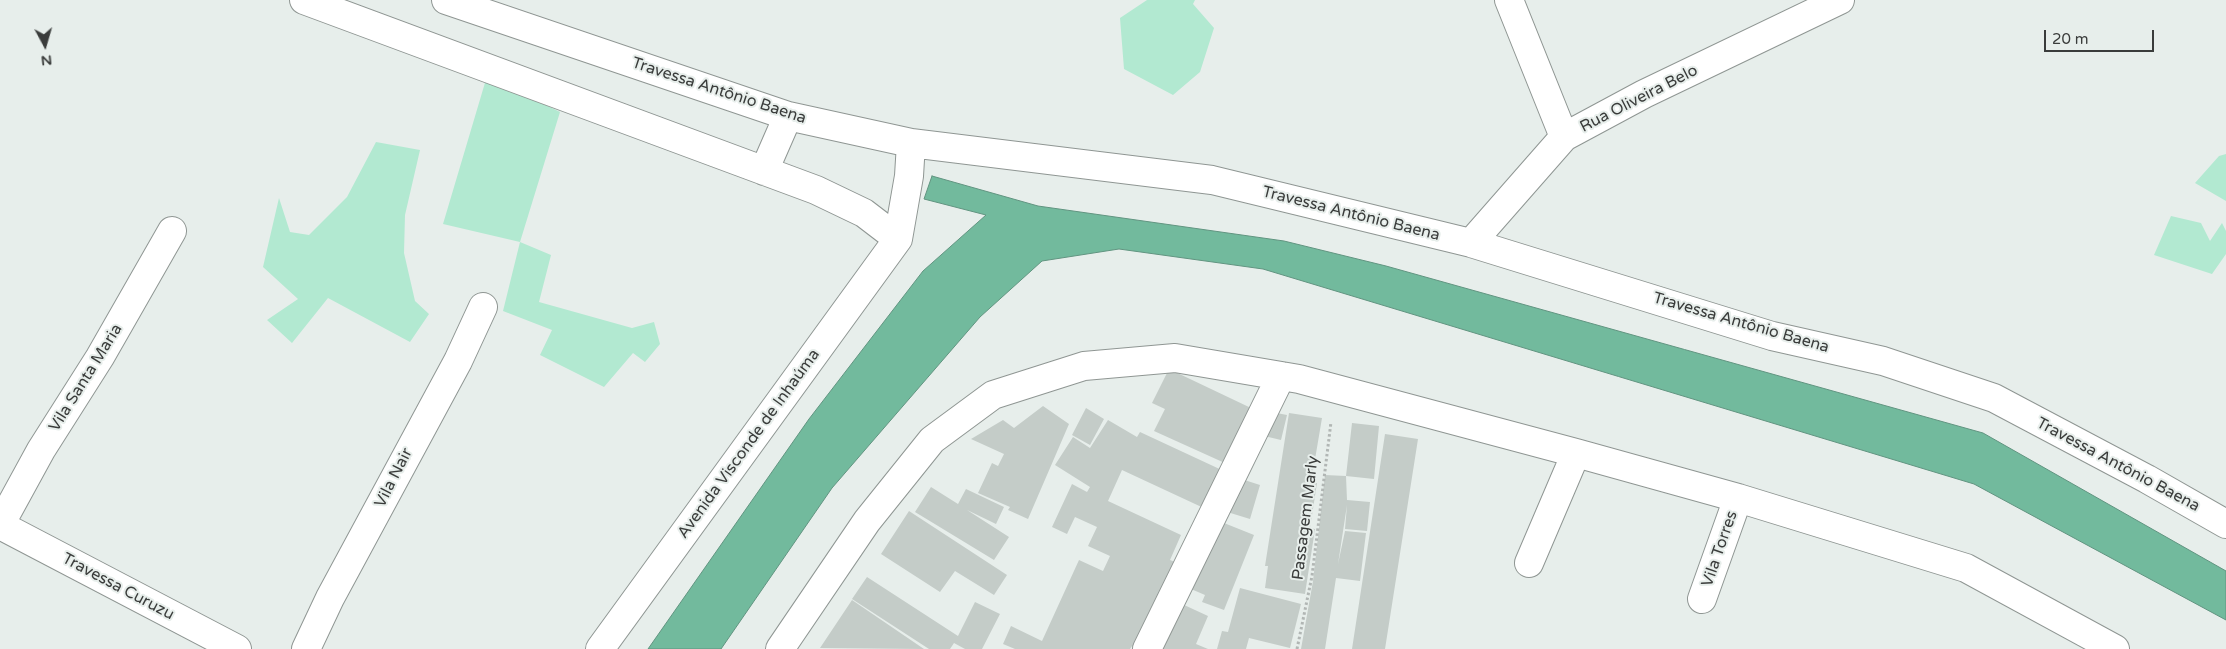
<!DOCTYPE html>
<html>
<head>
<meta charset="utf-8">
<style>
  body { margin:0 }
  #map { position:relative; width:2226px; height:649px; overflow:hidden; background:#e7eeeb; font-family:"Varela Round",sans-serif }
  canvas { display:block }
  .north { position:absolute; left:20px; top:20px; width:50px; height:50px; -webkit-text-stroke:4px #e7eeeb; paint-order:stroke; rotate:174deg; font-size:14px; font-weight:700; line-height:20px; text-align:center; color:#3a3c3b }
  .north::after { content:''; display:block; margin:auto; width:18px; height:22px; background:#3a3c3b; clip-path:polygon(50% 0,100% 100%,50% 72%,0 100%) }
  .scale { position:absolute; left:2044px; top:30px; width:110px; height:22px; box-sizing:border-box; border:2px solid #3a3c3b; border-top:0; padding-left:6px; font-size:15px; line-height:18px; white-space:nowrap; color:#3a3c3b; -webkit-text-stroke:4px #e7eeeb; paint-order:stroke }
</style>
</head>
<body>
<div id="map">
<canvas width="2226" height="649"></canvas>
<div class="north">N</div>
<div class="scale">20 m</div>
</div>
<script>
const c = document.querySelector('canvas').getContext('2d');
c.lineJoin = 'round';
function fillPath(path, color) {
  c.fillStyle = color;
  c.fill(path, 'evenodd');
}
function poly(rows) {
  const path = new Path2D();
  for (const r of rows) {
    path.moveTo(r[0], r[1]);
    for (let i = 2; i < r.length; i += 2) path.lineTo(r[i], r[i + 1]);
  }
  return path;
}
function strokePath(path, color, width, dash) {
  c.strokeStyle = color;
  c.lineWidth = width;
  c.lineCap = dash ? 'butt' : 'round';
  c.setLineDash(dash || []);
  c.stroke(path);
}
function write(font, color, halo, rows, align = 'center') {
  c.font = font + ' "Varela Round",sans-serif';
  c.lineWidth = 4;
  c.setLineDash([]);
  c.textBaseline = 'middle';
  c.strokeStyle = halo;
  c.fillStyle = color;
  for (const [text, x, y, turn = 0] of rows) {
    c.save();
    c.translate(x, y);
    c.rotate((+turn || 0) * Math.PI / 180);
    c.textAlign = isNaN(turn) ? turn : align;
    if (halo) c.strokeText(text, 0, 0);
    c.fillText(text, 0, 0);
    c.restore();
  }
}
fillPath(poly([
  [1147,0,1195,0,1193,4,1214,28,1200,72,1173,95,1124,69,1120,18],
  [487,76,560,112,520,242,551,255,539,302,632,328,654,322,660,344,645,362,633,353,604,387,540,355,552,330,503,311,520,242,443,224],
  [376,142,420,150,405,215,404,253,415,301,429,314,410,342,328,298,292,343,267,320,298,299,263,267,279,198,290,232,309,235,347,197],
  [2226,154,2226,201,2195,183,2219,156],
  [2171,216,2201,223,2210,241,2222,223,2226,231,2226,254,2212,274,2154,255]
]), '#b2e9d1');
const water = poly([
  [932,176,1038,206,1284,241,1386,266,1983,433,2226,571,2226,620,1974,484,1263,269,1119,249,1042,261,980,317,832,488,721,649,648,649,809,419,923,271,986,215,924,199,932,176]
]);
fillPath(water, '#72ba9d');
strokePath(water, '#619480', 1);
fillPath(poly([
  [1169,369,1251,408,1227,464,1154,431,1165,409,1152,403],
  [1043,406,1069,424,1028,519,1008,510,1010,507,978,493,992,463,998,466,1004,454,971,439,1003,420,1014,428],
  [1086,408,1104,419,1090,445,1072,435],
  [1266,411,1287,415,1281,440,1260,435],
  [1289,413,1322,418,1311,483,1317,483,1310,528,1315,529,1305,594,1265,588,1268,566,1265,566],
  [1108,420,1137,437,1140,432,1226,472,1208,510,1122,470,1108,501,1181,535,1170,560,1182,565,1138,649,1132,646,1130,649,1015,649,1003,644,1011,626,1042,641,1079,560,1103,571,1110,556,1088,546,1097,527,1075,517,1067,534,1052,527,1072,484,1087,492,1090,487,1055,465,1073,437,1090,448],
  [1352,423,1379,426,1374,479,1346,476],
  [1385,434,1418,439,1385,649,1352,649],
  [1325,475,1346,476,1347,500,1370,502,1367,531,1345,529,1347,505,1338,564,1345,531,1366,533,1360,581,1336,578,1325,649,1301,649,1313,581],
  [1235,477,1260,485,1250,519,1224,511],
  [931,487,958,504,966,489,1004,507,996,524,967,510,1009,537,994,560,915,512],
  [909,511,1007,575,994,595,955,571,940,592,881,554],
  [1219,521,1254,535,1224,610,1202,602,1205,595,1191,589],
  [867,577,958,636,975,602,1000,614,982,649,965,649,954,643,950,649,929,649,852,599],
  [1240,588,1301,604,1290,648,1249,638,1246,649,1217,649,1222,631,1228,632],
  [852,600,924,649,820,648],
  [1182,604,1208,616,1196,644,1208,649,1162,649]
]), '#c4ccc8');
const street = poly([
  [304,0,816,190,864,213,898,239],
  [446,0,788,116,911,143,1212,180,1471,243,1772,336,1883,361,1994,398,2147,479,2226,524],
  [1509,0,1564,137],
  [764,171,788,116],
  [1471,243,1564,137,1644,94,1840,0],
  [0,525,41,450,100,357,172,231],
  [0,525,237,649],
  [1529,563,1576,453],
  [1702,599,1738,498],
  [306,649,330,598,458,361,483,307],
  [600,649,898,239,909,176,911,143],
  [780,649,867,521,932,440,993,395,1084,366,1175,358,1299,379,1576,453,1738,498,1966,568,2115,649],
  [1147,649,1281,376]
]);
strokePath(street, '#8f9693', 30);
strokePath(poly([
  [1297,649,1312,576,1331,422]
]), '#b1b6b4', 3, [2.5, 2.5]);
strokePath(street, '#fff', 28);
write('16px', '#3a3c3b', '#e7eeeb', [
  ["Travessa Antônio Baena",719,91,18],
  ["Rua Oliveira Belo",1639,99,-27],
  ["Travessa Antônio Baena",1351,214,14],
  ["Travessa Antônio Baena",1741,323,16],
  ["Vila Santa Maria",86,378,-58],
  ["Avenida Visconde de Inhaúma",749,444,-54],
  ["Travessa Antônio Baena",2118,465,28],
  ["Vila Nair",394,478,-63],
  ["Passagem Marly",1306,518,-83],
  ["Vila Torres",1720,549,-71],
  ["Travessa Curuzu",118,587,28]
]);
</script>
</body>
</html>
